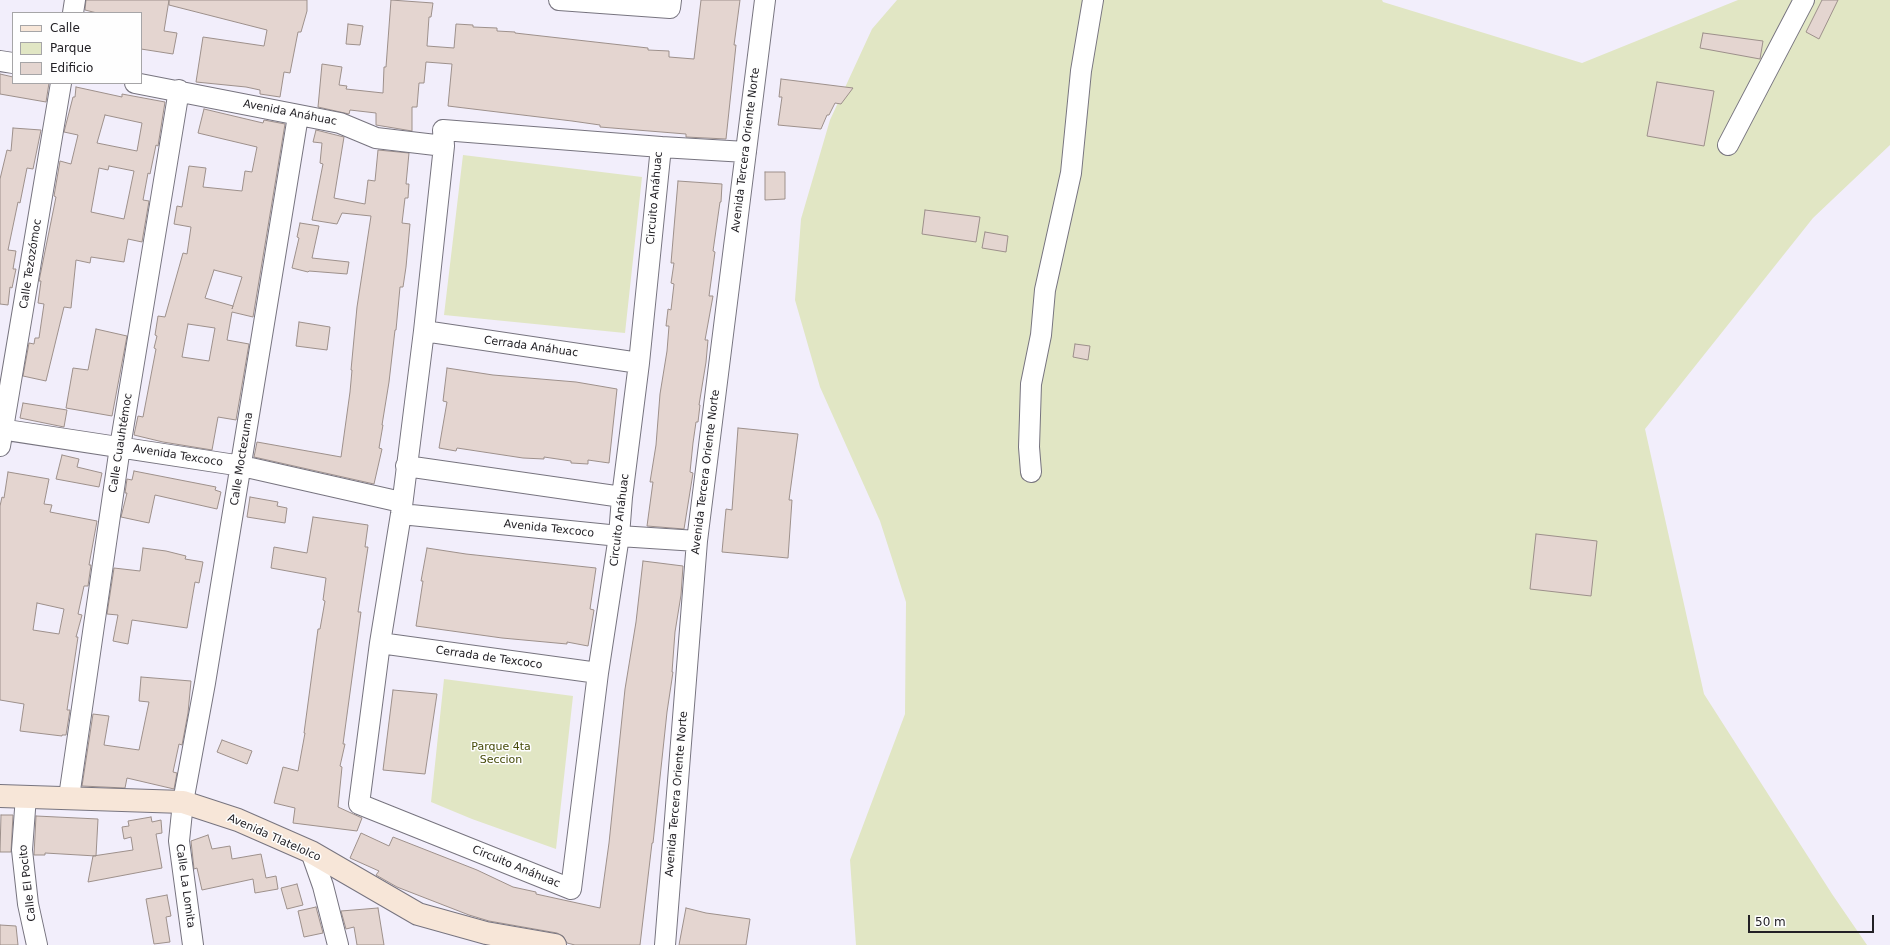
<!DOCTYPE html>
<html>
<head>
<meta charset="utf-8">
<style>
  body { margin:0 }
  #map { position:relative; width:1890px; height:945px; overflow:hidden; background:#f2eefb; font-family:"DejaVu Sans",sans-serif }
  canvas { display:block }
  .legend { position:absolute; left:12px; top:12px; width:130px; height:72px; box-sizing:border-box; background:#fefefe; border:1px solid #a6a5a7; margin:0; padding:5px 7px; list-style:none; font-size:12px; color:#222025 }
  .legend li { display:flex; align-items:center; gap:8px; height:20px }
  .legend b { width:20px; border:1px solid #a6a5a7 }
  .scale { position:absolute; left:1748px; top:915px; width:126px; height:18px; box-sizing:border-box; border:2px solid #222025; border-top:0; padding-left:5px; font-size:12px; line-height:14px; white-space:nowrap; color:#222025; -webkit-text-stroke:3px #fefefe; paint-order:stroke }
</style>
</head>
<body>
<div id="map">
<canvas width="1890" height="945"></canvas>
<ul class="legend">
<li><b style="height:5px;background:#f7e6d8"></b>Calle</li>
<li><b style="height:11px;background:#e1e6c4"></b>Parque</li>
<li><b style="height:11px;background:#e4d5d0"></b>Edificio</li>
</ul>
<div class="scale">50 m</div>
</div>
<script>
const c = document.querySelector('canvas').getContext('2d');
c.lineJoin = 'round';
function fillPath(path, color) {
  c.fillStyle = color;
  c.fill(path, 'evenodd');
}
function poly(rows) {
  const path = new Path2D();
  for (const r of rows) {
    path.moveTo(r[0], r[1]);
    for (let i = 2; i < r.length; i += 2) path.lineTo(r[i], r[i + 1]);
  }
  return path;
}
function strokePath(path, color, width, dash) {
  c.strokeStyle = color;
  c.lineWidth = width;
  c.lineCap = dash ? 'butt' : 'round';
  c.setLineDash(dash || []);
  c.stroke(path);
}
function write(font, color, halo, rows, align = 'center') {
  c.font = font + ' "DejaVu Sans",sans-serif';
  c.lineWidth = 3;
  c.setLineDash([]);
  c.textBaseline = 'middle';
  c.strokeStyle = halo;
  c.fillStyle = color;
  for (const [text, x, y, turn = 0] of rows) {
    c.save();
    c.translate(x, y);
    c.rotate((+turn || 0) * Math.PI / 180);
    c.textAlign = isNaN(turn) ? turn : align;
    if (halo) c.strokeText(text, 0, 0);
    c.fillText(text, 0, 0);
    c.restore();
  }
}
fillPath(poly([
  [897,0,1382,0,1383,2,1582,63,1738,0,1890,0,1890,145,1813,218,1645,429,1704,694,1832,894,1867,945,856,945,850,860,905,714,906,602,880,521,820,387,795,300,801,219,830,120,872,29],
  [463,155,642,177,625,333,444,315],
  [444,679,573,696,556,849,472,819,431,802]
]), '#e1e6c4');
const building = poly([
  [86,0,169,0,164,31,177,33,173,54,141,49,141,13,97,13,85,10,86,0],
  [169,0,307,0,307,11,301,32,298,32,290,73,284,72,280,97,260,94,260,90,246,87,196,82,203,37,264,46,267,30,169,5,169,0],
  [391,0,433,3,431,17,429,17,427,46,454,48,456,24,473,25,473,27,497,28,497,31,515,32,515,33,648,48,648,50,669,51,669,57,694,59,701,0,740,0,734,45,736,45,726,139,686,137,686,134,600,127,600,125,572,121,448,106,452,64,426,62,424,83,419,83,417,107,412,107,412,131,376,125,376,113,350,110,349,114,318,107,322,64,342,67,339,85,347,86,346,89,383,93,384,67,386,67,391,0],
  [1822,0,1838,0,1819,39,1806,32,1822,0],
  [348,24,363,26,360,45,346,44,348,24],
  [1703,33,1763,41,1760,59,1700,48,1703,33],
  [0,74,13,77,13,83,49,83,46,102,0,94,0,74],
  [781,79,853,88,841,104,835,103,829,115,827,115,821,129,778,125,782,97,779,97,781,79],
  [1657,82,1714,91,1704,146,1647,136,1657,82],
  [76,87,122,97,122,94,165,102,158,146,156,145,150,174,148,173,143,200,149,201,142,242,128,239,124,262,91,257,90,263,76,260,71,308,64,307,46,381,23,376,29,343,34,344,35,338,39,338,44,304,38,303,41,281,39,281,56,197,54,196,60,161,71,164,78,135,64,132,73,97,75,97,76,87],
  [105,115,142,123,137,151,97,143,105,115],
  [109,166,134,171,124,219,91,212,99,168,108,170,109,166],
  [204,109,263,123,264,120,285,124,253,317,232,312,227,340,249,344,236,420,218,417,212,450,163,442,134,435,138,416,143,417,156,349,154,348,157,336,155,335,158,316,165,317,183,253,187,254,191,227,174,224,177,206,182,207,189,166,206,168,203,187,242,191,245,171,252,172,257,147,198,133,204,109],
  [214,270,242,277,232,309,233,306,205,298,214,270],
  [188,324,215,328,209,361,182,357,188,324],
  [13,128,41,130,33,169,27,168,20,203,18,202,8,250,16,251,13,269,16,269,12,288,10,287,8,305,0,304,0,179,7,150,11,151,13,128],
  [316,130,344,137,334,198,365,204,368,180,375,181,378,150,409,153,406,184,409,184,408,198,405,198,402,223,410,224,406,267,403,287,400,287,396,330,395,330,389,382,382,425,383,425,379,448,382,449,374,484,254,457,257,442,341,457,350,392,352,370,351,370,357,307,371,216,342,213,337,224,312,220,323,164,320,163,322,143,313,142,316,130],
  [765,172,785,172,785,199,765,200,765,172],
  [678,181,722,184,721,202,720,202,713,251,715,252,709,296,713,296,705,340,708,340,706,362,699,405,700,405,698,422,696,422,693,443,690,472,693,473,684,529,647,526,653,482,650,482,656,445,660,394,667,351,669,326,666,326,668,309,671,310,674,284,671,283,674,263,671,263,678,181],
  [925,210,980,217,976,242,922,234,925,210],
  [300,223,319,226,312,258,349,262,347,274,309,271,308,272,292,268,299,238,297,237,300,223],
  [985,232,1008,236,1006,252,982,248,985,232],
  [299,322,330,327,327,350,296,346,299,322],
  [96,329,127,336,112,416,66,408,73,368,88,370,96,329],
  [1075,344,1090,346,1088,360,1073,357,1075,344],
  [447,368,493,375,576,382,617,389,609,463,588,460,588,464,571,463,571,461,544,457,544,459,523,458,457,448,456,451,439,448,447,402,443,401,447,368],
  [23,403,67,410,64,427,20,418,23,403],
  [738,428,798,434,789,500,792,500,788,558,722,552,726,509,732,510,738,428],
  [62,455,79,459,77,467,102,473,99,487,56,479,62,455],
  [134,471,216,487,215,490,221,492,217,509,155,495,149,523,121,517,127,493,125,493,127,479,132,480,134,471],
  [8,472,49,479,44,504,52,505,50,512,97,521,89,565,91,565,88,586,84,586,78,614,82,615,76,637,78,637,67,710,70,710,66,735,62,735,62,736,20,731,24,704,0,700,0,506,2,497,4,498,8,472],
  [37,603,64,609,59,634,33,630,37,603],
  [250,497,278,502,277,506,287,508,285,523,247,517,250,497],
  [313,517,368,525,365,547,368,547,358,612,361,612,343,744,345,744,340,766,342,767,338,807,362,818,357,831,293,823,295,808,274,803,283,767,298,771,305,733,304,733,318,629,320,629,325,601,323,600,326,578,271,568,274,547,307,553,313,517],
  [1536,534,1597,541,1591,596,1530,589,1536,534],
  [143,548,166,551,186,556,185,559,203,562,199,583,195,582,187,628,132,620,128,644,113,641,118,615,107,614,114,568,140,571,143,548],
  [427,548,466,554,596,568,590,609,594,610,588,646,567,642,567,644,502,638,416,626,423,581,421,581,427,548],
  [643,561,683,566,681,595,675,632,672,672,673,672,667,712,653,843,652,843,640,945,575,945,567,943,563,936,557,933,489,921,469,915,397,887,376,875,379,871,350,858,361,833,389,846,393,837,477,870,513,887,536,892,536,894,600,908,609,843,625,689,636,622,643,561],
  [141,677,191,681,188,713,182,745,179,744,173,772,177,773,174,789,127,778,125,788,82,786,93,714,109,716,104,745,139,750,149,702,139,701,141,677],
  [393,690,437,694,425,774,383,770,393,690],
  [222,740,252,751,247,764,217,752,222,740],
  [1,815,13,815,11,852,0,852,1,815],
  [36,816,98,819,96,856,45,853,45,855,34,855,36,816],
  [151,817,152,822,161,820,162,833,156,834,162,868,88,882,93,856,133,850,131,837,124,839,122,827,129,826,128,821,151,817],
  [208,835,212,849,230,846,232,859,261,854,266,878,276,876,278,889,255,893,253,879,202,890,197,868,194,869,191,841,208,835],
  [297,884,303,905,287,909,281,888,297,884],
  [167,895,171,916,166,917,170,942,154,944,146,899,167,895],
  [316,907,323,933,304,937,298,911,316,907],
  [378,908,384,945,357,945,354,927,346,929,341,911,378,908],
  [686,908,706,913,750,919,746,945,679,945,686,908],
  [0,925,16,926,18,945,0,945,0,925]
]);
fillPath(building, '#e4d5d0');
strokePath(building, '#9d908b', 1);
const street = poly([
  [559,0,670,8,671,0],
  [73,13,75,0],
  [0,61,13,63],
  [135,83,340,123,376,138,444,146],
  [1728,145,1804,0],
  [661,147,639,363,622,497,619,536,598,673,571,889,359,804,380,643,401,514,424,331,444,146,443,130,661,147,746,152],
  [424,331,639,363],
  [0,429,242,466,401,502],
  [0,446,61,83],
  [406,466,622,497],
  [1031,472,1029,447,1031,384,1041,335,1045,290,1071,173,1081,71,1093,0],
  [401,514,619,536,697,541],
  [380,643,598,673],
  [26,796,22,850,28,904,37,945],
  [69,797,120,447,179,90],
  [311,852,323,886,338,945],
  [193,945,179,841,183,802,205,683,298,116],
  [665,945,697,541,765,0]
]);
const secondary = poly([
  [0,796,183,802,238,820,311,852,418,914,486,933,555,945]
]);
strokePath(street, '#77747f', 22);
strokePath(secondary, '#77747f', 24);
strokePath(street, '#fff', 20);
strokePath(secondary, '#f7e6d8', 22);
write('11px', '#222025', '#fefefe', [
  ["Avenida Anáhuac",290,113,11],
  ["Avenida Tercera Oriente Norte",746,150,-83],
  ["Circuito Anáhuac",655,198,-85],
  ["Calle Tezozómoc",31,264,-81],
  ["Cerrada Anáhuac",531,347,8],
  ["Calle Cuauhtémoc",121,443,-81],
  ["Avenida Texcoco",178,456,9],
  ["Calle Moctezuma",242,459,-81],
  ["Avenida Tercera Oriente Norte",706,472,-83],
  ["Circuito Anáhuac",620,520,-83],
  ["Avenida Texcoco",549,529,6],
  ["Cerrada de Texcoco",489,658,8],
  ["Avenida Tercera Oriente Norte",677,794,-85],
  ["Avenida Tlatelolco",274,838,24],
  ["Circuito Anáhuac",516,867,22],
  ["Calle El Pocito",28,883,-97],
  ["Calle La Lomita",185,886,82]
]);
write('11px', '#474c0a', '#fefefe', [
  ["Parque 4ta",501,747],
  ["Seccion",501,760]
]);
</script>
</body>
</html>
